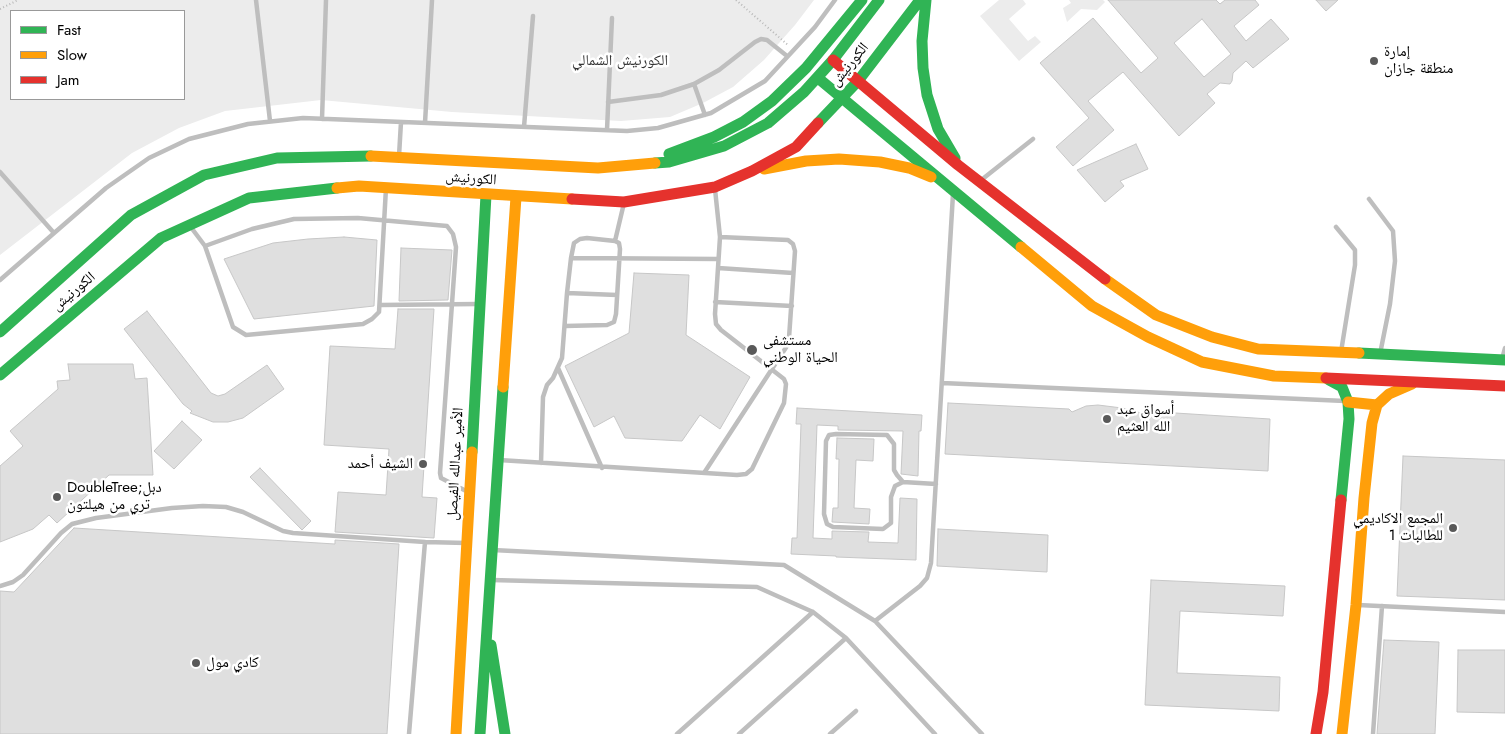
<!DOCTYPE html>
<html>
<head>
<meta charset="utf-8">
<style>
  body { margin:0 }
  #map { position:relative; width:1505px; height:734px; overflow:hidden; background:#fff; font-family:Jost,sans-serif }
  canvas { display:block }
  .legend { position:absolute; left:10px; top:10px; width:175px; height:90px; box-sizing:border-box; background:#fff; border:1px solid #999; margin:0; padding:6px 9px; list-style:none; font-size:15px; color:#000 }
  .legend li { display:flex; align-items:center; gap:10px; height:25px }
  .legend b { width:25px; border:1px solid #999 }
</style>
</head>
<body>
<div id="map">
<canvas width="1505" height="734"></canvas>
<ul class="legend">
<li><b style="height:6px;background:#30b455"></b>Fast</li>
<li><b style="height:6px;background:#ff9f0a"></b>Slow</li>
<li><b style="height:6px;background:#e5322d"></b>Jam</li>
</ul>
</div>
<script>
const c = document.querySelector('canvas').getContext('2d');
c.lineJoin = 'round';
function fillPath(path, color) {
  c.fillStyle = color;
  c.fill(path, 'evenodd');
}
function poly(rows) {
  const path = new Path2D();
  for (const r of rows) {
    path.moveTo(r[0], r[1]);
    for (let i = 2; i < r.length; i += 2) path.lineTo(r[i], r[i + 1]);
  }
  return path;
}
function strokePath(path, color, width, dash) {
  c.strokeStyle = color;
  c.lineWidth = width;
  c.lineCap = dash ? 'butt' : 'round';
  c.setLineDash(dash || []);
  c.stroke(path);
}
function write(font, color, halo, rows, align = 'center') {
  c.font = font + ' Jost,"Noto Naskh Arabic",sans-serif';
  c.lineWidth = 5;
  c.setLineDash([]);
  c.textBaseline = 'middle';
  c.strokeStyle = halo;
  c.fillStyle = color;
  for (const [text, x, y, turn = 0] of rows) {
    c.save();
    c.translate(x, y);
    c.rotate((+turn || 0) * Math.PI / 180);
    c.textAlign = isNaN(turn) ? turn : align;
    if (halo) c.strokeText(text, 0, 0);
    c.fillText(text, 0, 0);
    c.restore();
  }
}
fillPath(poly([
  [0,0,814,0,795,25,764,60,733,87,703,103,670,117,621,121,452,112,321,100,225,111,179,128,132,153,0,255],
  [11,11,184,11,184,99,11,99],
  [999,0,1023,0,1026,4,1009,19,1028,41,1035,36,1041,42,1019,61,980,16],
  [1069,0,1103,0,1105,2,1097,10,1081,9,1067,22,1063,8,1071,3]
]), '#ececec');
const building = poly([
  [1108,0,1216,0,1220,4,1225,0,1255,0,1259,5,1234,26,1246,41,1271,19,1289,39,1253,68,1246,61,1233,73,1232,81,1230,84,1220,83,1207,94,1215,103,1179,136,1123,72,1088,101,1114,130,1073,166,1056,147,1089,118,1040,63,1093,18,1141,73,1158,58,1108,0],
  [1202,19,1231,54,1204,77,1174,43,1202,19],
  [1316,0,1338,0,1326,11,1316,0],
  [1136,144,1148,169,1120,181,1124,186,1105,202,1077,170,1136,144],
  [344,237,377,240,374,306,254,319,224,259,273,243,308,239,344,237],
  [401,248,452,250,448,300,399,301,401,248],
  [634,273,689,275,686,335,750,377,720,429,700,415,682,441,625,438,614,416,594,427,565,366,629,333,634,273],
  [398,309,434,309,422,497,437,498,434,538,335,532,338,492,386,495,389,449,324,445,330,346,395,349,398,309],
  [147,311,211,393,218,396,225,394,267,365,284,389,243,418,228,422,213,422,190,413,192,411,183,404,124,329,147,311],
  [68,364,133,364,135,379,147,378,153,475,109,475,57,523,49,515,33,529,0,542,0,466,23,446,10,431,58,389,57,381,70,380,68,364],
  [948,403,1069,409,1072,412,1086,406,1098,405,1122,408,1145,414,1144,411,1270,419,1268,471,945,454,948,403],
  [797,408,922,415,921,431,919,431,918,476,901,474,903,431,838,430,838,426,817,425,813,538,832,539,832,531,869,532,868,542,898,543,900,498,917,499,916,560,836,557,836,556,791,554,792,538,797,538,801,424,796,424,797,408],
  [182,421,202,440,174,469,154,451,182,421],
  [837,438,874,439,873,461,856,460,854,508,870,509,869,524,832,522,833,508,838,508,839,459,836,459,837,438],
  [1403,456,1505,460,1505,600,1397,596,1403,456],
  [260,468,311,521,302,530,250,477,260,468],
  [74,528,335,544,335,540,399,544,387,734,0,734,0,591,14,592,74,528],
  [938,529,1048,535,1047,572,937,566,938,529],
  [1151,580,1285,586,1283,616,1180,611,1177,673,1280,677,1279,711,1145,705,1151,580],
  [1384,640,1439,642,1435,734,1377,734,1384,640],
  [1458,650,1505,650,1505,713,1457,712,1458,650]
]);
fillPath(building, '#dfdfdf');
strokePath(building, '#c7c7c7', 1);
strokePath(poly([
  [736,0,788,45],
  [0,9,18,0]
]), '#b9b9b9', 2, [1, 2.5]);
strokePath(poly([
  [256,0,270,121],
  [694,84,705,115],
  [608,102,661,95,694,84,719,70,755,42,761,39,767,40,787,56],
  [322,119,326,0],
  [425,123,432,0],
  [524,127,533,16],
  [607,130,612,18],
  [399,156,401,122],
  [0,172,54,233],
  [980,181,1033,139],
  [1369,199,1393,231,1395,261,1390,304,1380,354],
  [190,226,205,246,233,327,246,335,363,324,372,319,379,312,386,188],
  [1336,227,1355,250,1355,265,1341,352],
  [615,241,624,203],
  [205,246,252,229,294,219,358,218,447,226,453,234,456,247,440,473,441,478,468,492],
  [571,258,718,259],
  [718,268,793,273],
  [0,280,106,188,149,158,189,139,248,124,303,118,627,131,658,128,711,113,765,81,815,27,835,0],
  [567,293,617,295],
  [715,302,792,306],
  [380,305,478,304],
  [1502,359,1505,348],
  [558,368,602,468],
  [942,383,1345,401],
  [499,460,737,475,746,474,752,469,784,403,786,384,784,379,721,330,716,324,715,314,720,237,715,189],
  [541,463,543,397,547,385,553,378,562,358,567,293,571,258,574,243,580,239,587,238,615,241,619,243,620,249,616,314,614,322,607,325,565,326],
  [704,473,787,346,789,338,795,251,793,244,788,240,720,237],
  [903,482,897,475,894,470,894,444,887,435,836,434,829,435,826,441,824,514,827,524,833,527,883,529,891,523,891,497,895,486,903,482,936,484],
  [493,550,784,565,875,621,982,734],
  [492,580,757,587,813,612,846,638,935,734],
  [0,586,13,582,23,575,61,533,72,524,96,518,172,508,203,506,226,507,243,512,283,531,293,533,425,542],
  [1358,605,1505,612],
  [875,621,920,586,927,578,931,563,953,194],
  [409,734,425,542,466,543],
  [677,734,813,612],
  [739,734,846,638],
  [830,734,856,711],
  [1373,734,1382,606]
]), '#bebebe', 4.5);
strokePath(poly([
  [926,0,922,41,923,68,927,95,938,129,955,158],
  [818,78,1021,247],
  [818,123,858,81,920,0],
  [669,154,714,137,743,122,772,101,806,68,862,0],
  [655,163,669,162,724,146,768,123,804,92,833,60,879,0],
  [0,332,131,215,204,175,277,158,371,156],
  [1359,353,1505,360],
  [0,375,161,238,249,198,337,188],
  [1329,380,1342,387,1348,402,1349,419,1341,500],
  [472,452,486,195],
  [491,645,505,734],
  [480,734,503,387]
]), '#30b455', 11);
strokePath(poly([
  [371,156,598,168,655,163],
  [764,169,806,161,839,159,880,162,909,168,931,177],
  [337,188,359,186,572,199],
  [1021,247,1092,306,1148,337,1202,362,1274,376,1326,378],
  [1105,279,1156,315,1212,337,1258,349,1359,353],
  [503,387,516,197],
  [1348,402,1377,405],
  [456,734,472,452],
  [1342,734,1356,605,1364,498,1372,423,1377,405,1389,394,1412,384]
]), '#ff9f0a', 11);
strokePath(poly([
  [833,60,958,165,1105,279],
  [572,199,624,202,715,187,752,171,796,147,818,123],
  [1326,378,1505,386],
  [1316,734,1323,692,1341,500]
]), '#e5322d', 11);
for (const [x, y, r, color] of [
  [1374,61,5,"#595959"],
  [752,350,6,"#595959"],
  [1107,419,5,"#595959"],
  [423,464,5,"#595959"],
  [57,497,5,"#595959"],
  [1453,528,5,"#595959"],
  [196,663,5,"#595959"]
]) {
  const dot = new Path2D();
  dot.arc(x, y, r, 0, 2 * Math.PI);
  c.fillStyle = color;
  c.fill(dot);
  strokePath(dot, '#fff', 2);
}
write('15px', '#000', '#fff', [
  ["إمارة",1384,52],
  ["منطقة جازان",1384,69],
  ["مستشفى",763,341],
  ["الحياة الوطني",763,358],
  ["أسواق عبد",1117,410],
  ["الله العثيم",1117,427],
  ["الشيف أحمد",413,464,"right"],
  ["DoubleTree;دبل",67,488],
  ["تري من هيلتون",67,505],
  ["المجمع الاكاديمي",1443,519,"right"],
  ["1 للطالبات",1443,536,"right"],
  ["كادي مول",206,663]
], 'left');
write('15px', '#333', '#fff', [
  ["الكورنيش الشمالي",620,61]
]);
write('15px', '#000', '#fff', [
  ["الكورنيش",850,65,-51],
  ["الكورنيش",471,179,4],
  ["الكورنيش",74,292,-40],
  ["الأمير عبدالله الفيصل",456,464,-87]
]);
</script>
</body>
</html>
